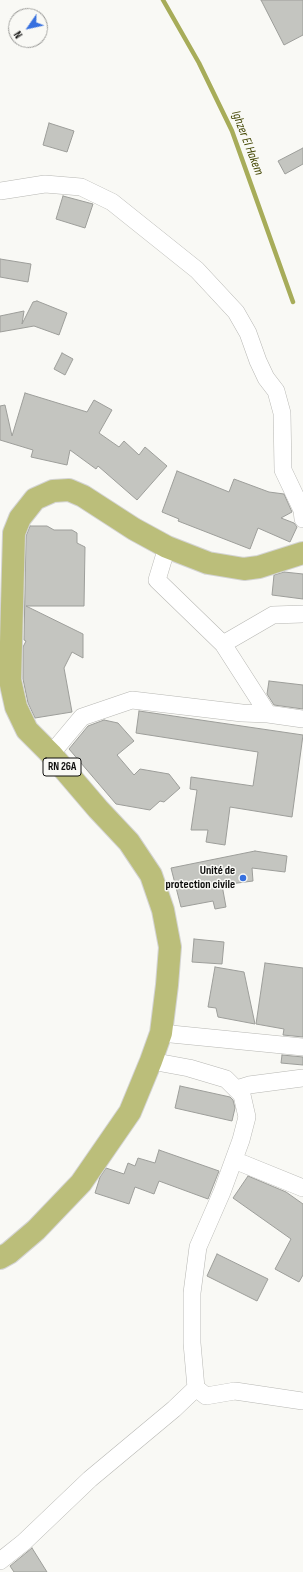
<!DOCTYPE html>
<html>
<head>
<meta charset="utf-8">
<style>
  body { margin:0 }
  #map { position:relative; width:303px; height:1572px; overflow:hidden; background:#f9f9f5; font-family:"Sofia Sans Condensed",sans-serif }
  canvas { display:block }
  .north { position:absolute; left:8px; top:8px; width:40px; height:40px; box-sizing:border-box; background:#f9f9f5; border:1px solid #9b9b98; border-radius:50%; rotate:236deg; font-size:11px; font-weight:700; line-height:16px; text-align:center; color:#0e0e0d }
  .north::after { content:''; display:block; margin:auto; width:14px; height:18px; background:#3770df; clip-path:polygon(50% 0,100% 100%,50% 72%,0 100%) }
</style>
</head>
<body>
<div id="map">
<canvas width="303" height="1572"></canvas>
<div class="north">N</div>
</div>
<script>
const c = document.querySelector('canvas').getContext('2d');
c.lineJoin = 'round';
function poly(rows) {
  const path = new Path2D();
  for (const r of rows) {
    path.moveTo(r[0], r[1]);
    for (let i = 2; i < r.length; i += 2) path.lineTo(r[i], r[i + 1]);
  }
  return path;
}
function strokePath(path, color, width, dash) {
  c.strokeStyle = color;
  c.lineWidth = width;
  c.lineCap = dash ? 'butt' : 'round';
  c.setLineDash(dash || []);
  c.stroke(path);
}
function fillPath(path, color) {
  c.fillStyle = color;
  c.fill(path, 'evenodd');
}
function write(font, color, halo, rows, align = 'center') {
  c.font = font + ' "Sofia Sans Condensed",sans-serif';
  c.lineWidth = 3;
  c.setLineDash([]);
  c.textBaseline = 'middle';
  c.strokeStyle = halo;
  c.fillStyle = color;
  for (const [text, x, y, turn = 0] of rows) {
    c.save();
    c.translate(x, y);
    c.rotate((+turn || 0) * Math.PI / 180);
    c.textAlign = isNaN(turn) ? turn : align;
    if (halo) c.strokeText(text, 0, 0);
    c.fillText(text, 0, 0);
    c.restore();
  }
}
strokePath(poly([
  [163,0,199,63,232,131,293,302]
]), '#a7ac59', 4.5);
const building = poly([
  [261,0,303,0,303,35,284,45,261,0],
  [49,123,74,131,67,152,43,145,49,123],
  [303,148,303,164,285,174,278,161,303,148],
  [63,196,93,204,85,228,56,219,63,196],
  [0,259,31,264,28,282,0,277,0,259],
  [37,301,67,313,59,335,34,326,0,332,0,316,24,311,22,324,33,302,37,301],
  [62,353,73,359,65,375,54,369,62,353],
  [25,393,87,412,94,400,112,410,99,433,119,447,124,441,139,455,145,447,167,466,137,500,98,466,96,469,70,450,67,465,31,457,33,450,0,440,0,406,5,405,12,436,25,393],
  [177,471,229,492,234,479,269,492,284,494,292,512,281,518,294,523,297,527,290,542,258,528,250,549,178,521,179,519,162,512,177,471],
  [30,526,47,526,54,530,72,530,77,533,77,543,85,547,84,606,26,606,83,634,83,658,72,652,64,668,72,712,35,718,28,703,23,679,23,647,26,641,24,640,26,536,30,526],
  [284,572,303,574,303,599,272,595,274,575,284,572],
  [269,681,303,685,303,709,274,705,267,694,269,681],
  [139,711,303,735,292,817,230,807,225,845,206,842,208,830,191,830,197,790,190,789,191,777,253,786,258,752,136,733,139,711],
  [104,720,118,723,134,741,117,755,134,775,140,769,169,774,180,788,164,802,160,801,150,810,116,804,69,749,88,726,104,720],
  [255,851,287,856,285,872,252,868,253,881,222,885,226,907,215,909,213,901,181,907,171,868,255,851],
  [194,939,224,942,222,964,192,962,194,939],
  [265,963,303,968,303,1037,283,1035,284,1029,256,1024,265,963],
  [215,967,244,972,255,1024,218,1017,216,1008,208,1007,215,967],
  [282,1055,303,1057,303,1065,281,1063,282,1055],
  [180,1086,230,1097,233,1100,235,1108,232,1121,175,1108,180,1086],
  [159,1150,219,1171,208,1199,159,1181,154,1194,135,1187,129,1204,95,1193,100,1177,106,1168,124,1174,128,1163,135,1166,138,1158,155,1163,159,1150],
  [248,1176,286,1192,303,1204,303,1275,299,1282,275,1269,291,1239,233,1198,248,1176],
  [217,1254,268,1279,257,1301,207,1276,217,1254],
  [32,1548,47,1572,14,1572,10,1566,32,1548]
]);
fillPath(building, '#c4c5c0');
strokePath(building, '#9d9e9a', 1);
const minor = poly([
  [0,191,45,184,81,187,112,202,197,270,236,312,248,333,258,361,266,378,276,391,282,413,283,470,302,510,303,519],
  [167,547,157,580,223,644,268,714],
  [223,644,273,615,303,614],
  [51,754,82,717,132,700,242,713,268,714,303,719],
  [161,1033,303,1047],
  [151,1061,189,1068,226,1079,242,1095,247,1117,241,1140,222,1192,198,1247,192,1293,192,1343,196,1388],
  [236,1089,249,1085,303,1078],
  [234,1160,303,1188],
  [0,1561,24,1542,90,1479,174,1409,196,1388,206,1396,235,1391,303,1401]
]);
const major = poly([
  [0,1258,9,1253,36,1230,81,1183,130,1112,151,1061,161,1033,167,985,170,947,163,910,151,875,129,842,98,809,51,754,27,730,16,707,10,680,14,533,20,518,35,499,53,491,69,490,83,496,134,529,167,547,208,563,244,569,259,567,303,553]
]);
strokePath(minor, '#b7b7b3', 18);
strokePath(major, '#d4d4d3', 24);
strokePath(minor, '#fff', 17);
strokePath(major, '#bbbe7a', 22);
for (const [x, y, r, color] of [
  [243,878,4,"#3770df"]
]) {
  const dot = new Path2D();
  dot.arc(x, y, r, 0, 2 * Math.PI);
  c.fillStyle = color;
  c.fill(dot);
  strokePath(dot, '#f9f9f5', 1.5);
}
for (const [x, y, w] of [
  [62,767,38]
]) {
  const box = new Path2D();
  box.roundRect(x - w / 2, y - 9, w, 18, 3);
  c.fillStyle = '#f9f9f5';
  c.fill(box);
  strokePath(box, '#0e0e0d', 1);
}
write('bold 11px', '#0e0e0d', null, [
  ["RN 26A",62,767]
]);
write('bold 12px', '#0e0e0d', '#f9f9f5', [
  ["Unité de",235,871],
  ["protection civile",235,885]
], 'right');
write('italic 13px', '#474a08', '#f9f9f5', [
  ["Ighzer El Hakem",247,143,69]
]);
</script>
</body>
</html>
